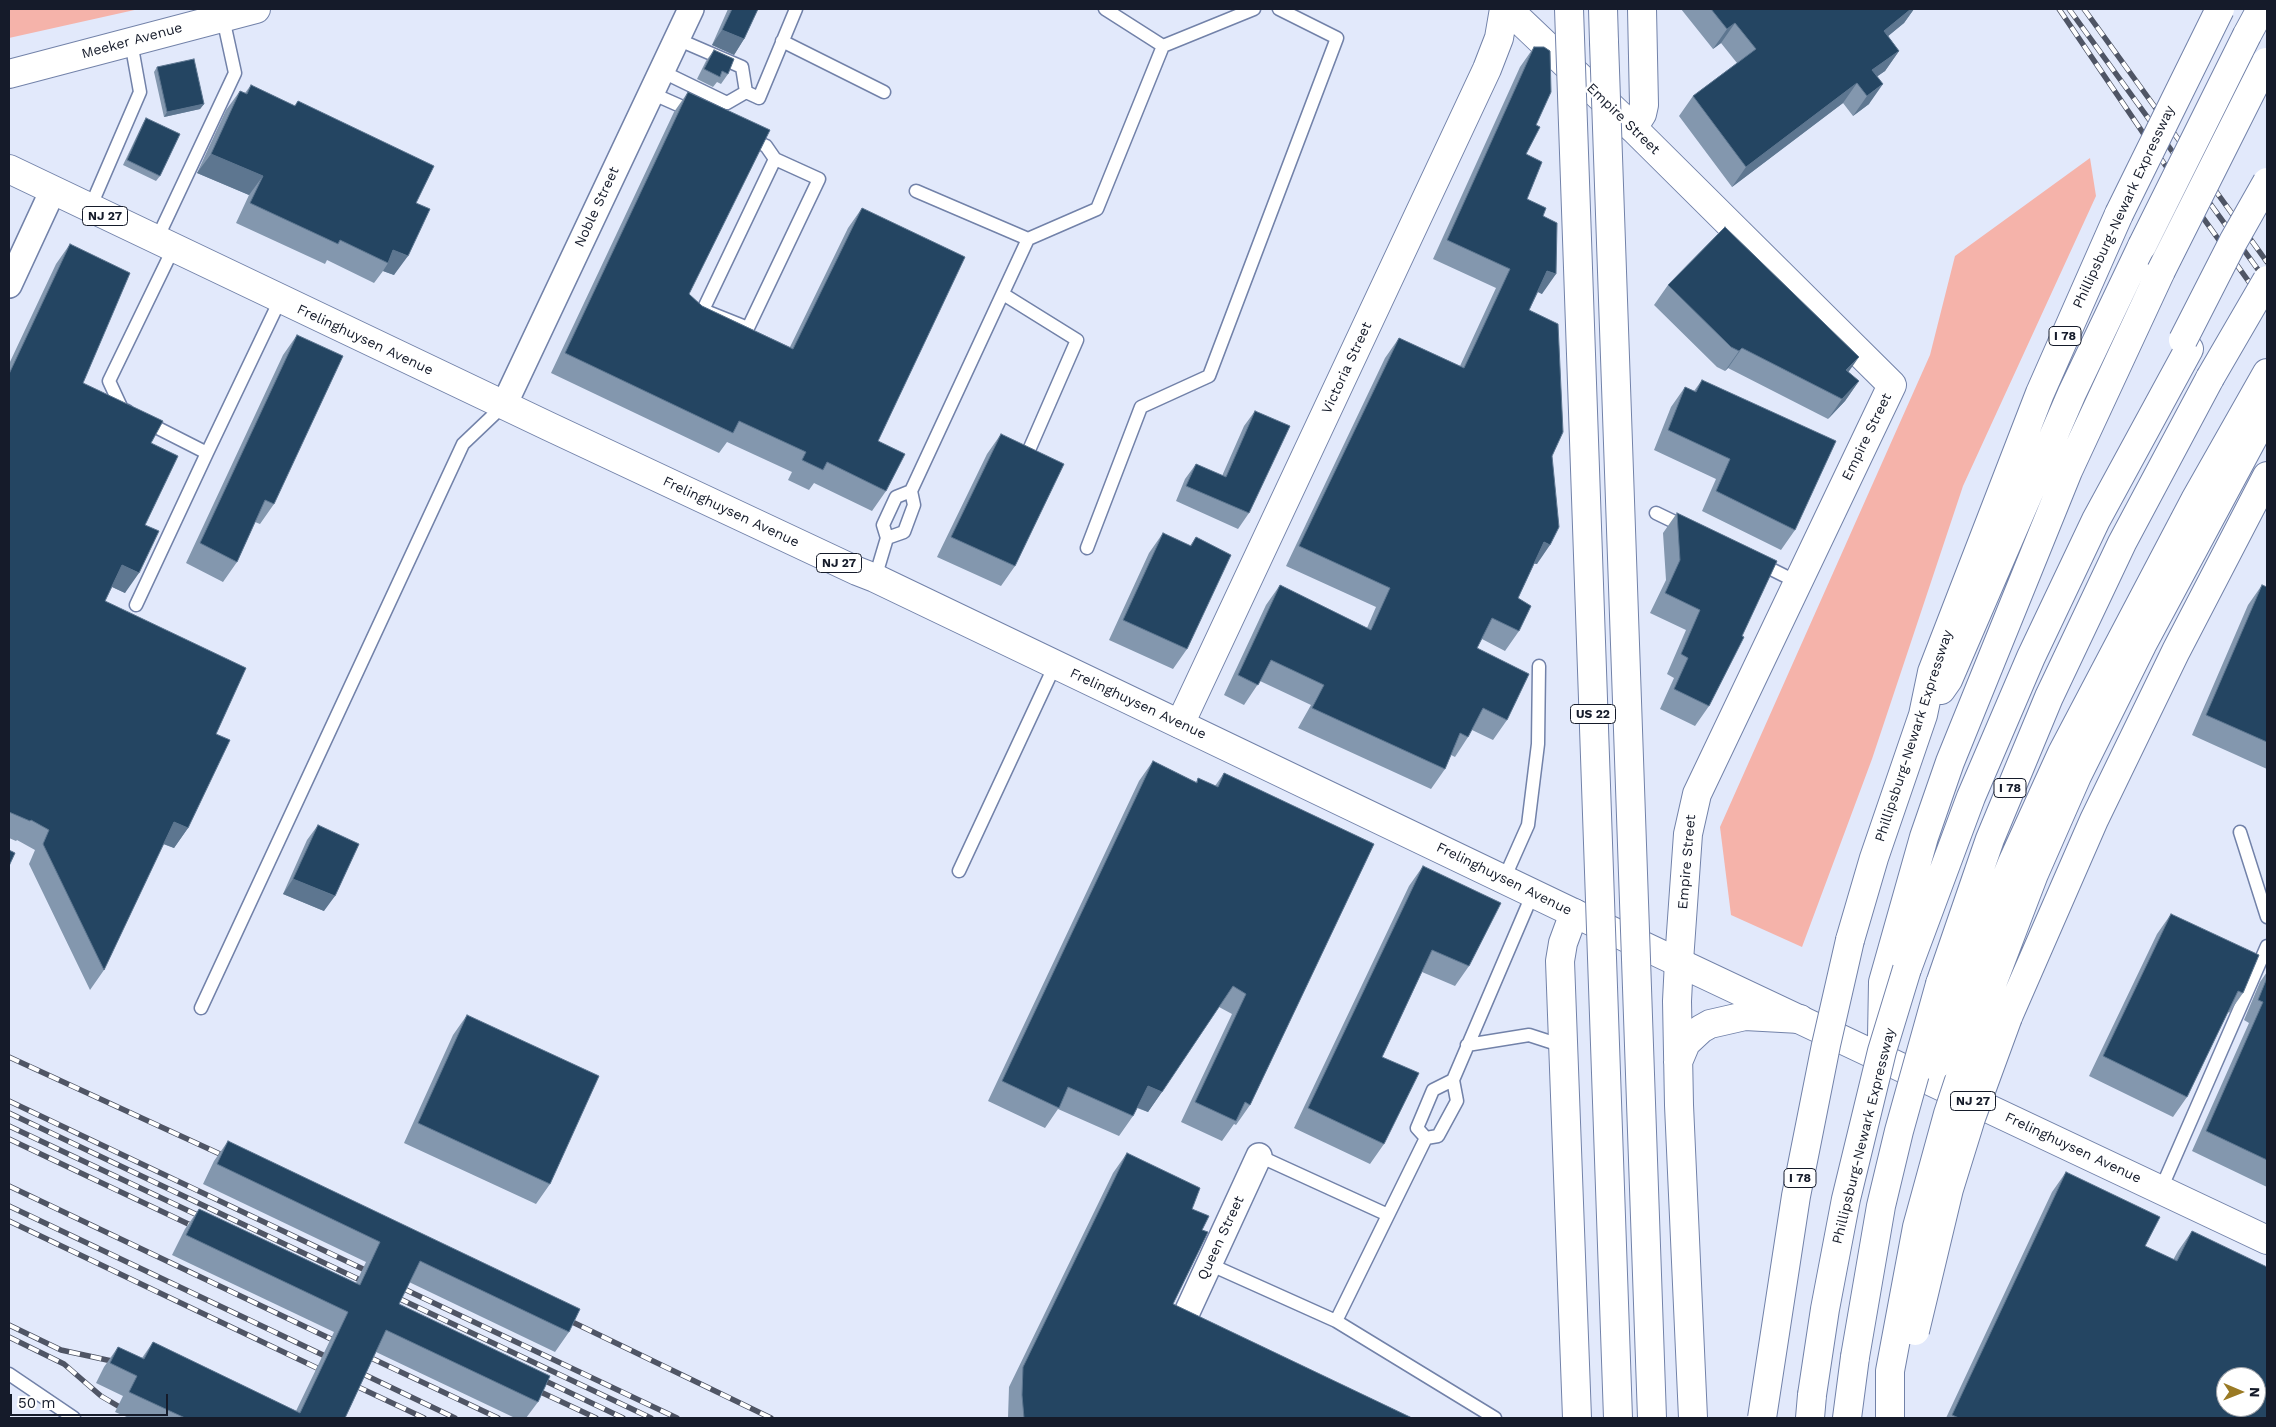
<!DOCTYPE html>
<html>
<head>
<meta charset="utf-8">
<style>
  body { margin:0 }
  #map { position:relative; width:2276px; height:1427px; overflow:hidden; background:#e2e9fb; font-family:"Work Sans",sans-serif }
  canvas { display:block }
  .frame { position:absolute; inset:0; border:10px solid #151b2a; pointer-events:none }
  .north { position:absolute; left:2216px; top:1367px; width:50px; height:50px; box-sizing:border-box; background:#fff; border:1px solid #a1a4aa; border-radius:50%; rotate:91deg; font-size:14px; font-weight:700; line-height:20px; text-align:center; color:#151b2a }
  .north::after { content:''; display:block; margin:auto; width:18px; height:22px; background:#9a7a24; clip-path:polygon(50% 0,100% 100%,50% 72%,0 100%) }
  .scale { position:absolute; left:10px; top:1394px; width:158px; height:22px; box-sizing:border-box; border:2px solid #151b2a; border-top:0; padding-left:6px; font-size:15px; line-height:18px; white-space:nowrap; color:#151b2a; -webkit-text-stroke:4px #fff; paint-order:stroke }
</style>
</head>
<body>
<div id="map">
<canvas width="2276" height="1427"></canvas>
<div class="frame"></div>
<div class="north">N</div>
<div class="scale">50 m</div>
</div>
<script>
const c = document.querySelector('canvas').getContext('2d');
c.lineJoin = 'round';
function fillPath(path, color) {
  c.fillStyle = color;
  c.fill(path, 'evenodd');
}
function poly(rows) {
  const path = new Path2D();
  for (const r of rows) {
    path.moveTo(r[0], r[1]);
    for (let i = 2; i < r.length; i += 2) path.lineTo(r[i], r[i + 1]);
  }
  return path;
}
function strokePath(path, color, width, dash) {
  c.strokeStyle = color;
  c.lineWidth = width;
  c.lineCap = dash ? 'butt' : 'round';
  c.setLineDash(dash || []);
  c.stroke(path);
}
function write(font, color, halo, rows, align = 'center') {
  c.font = font + ' "Work Sans",sans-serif';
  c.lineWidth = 5;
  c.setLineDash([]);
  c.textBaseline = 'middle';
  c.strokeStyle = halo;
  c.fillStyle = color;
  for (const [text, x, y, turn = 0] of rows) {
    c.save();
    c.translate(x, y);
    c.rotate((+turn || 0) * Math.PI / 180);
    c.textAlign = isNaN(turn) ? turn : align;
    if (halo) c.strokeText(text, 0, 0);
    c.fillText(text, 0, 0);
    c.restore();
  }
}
fillPath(poly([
  [9,9,139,9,9,38],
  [2090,158,2096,196,1963,486,1872,759,1802,947,1731,915,1720,827,1930,355,1955,256]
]), '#f5b3aa');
const lane = poly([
  [677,39,742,67,746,92],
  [782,41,884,92],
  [1163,46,1254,9],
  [661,71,727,103,746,92],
  [746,92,759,98,796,9],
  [651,93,694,112],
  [749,138,766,146,775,159,703,310,748,328,819,179,775,159,766,146],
  [90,208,140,92,131,42],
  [1028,239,1097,209,1163,46,1105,9],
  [156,241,235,73,223,18],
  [1003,294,1077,340,1026,457],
  [127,411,122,409,109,381,173,249],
  [144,421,207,453,280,300],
  [1656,513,1687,528],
  [887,538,904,532,914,505,911,491,1028,239,916,191],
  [1087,548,1141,407,1209,376,1337,38,1279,9],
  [1759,563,1797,582],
  [875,578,887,538,883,525,896,497,911,491],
  [136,605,207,453],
  [2240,832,2267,917],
  [959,871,1055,665],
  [1504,879,1528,825,1538,744,1539,666],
  [201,1008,463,444,504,405],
  [1467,1045,1529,1035,1563,1046],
  [1453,1080,1433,1090,1417,1128,1426,1138,1438,1136,1457,1101,1453,1080,1533,893],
  [1259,1156,1388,1215],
  [2161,1189,2267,946],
  [1209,1264,1336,1321,1426,1138],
  [1336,1321,1495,1418],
  [9,1374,74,1418]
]);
const street = poly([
  [9,285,53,190],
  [504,405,691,9],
  [1183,1321,1259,1156]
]);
const secondary = poly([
  [1508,9,1633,128,1892,385,1697,794,1688,834,1679,961],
  [9,74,256,9],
  [1180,724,1487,69,1499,38,1504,9]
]);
const primary = poly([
  [9,169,548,426,857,571,875,578,1574,913,2267,1240]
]);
const highway = poly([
  [1603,9,1604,42],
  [2247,35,2261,9],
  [1633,128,1642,114,1644,105,1642,9],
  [1941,690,1948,680,2072,393,2142,246],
  [1574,913,1563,943,1560,961,1577,1418],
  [1850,940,1874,858,1923,715,1932,672,2040,393,2119,214],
  [1679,961,1677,1001,1679,1105,1693,1418],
  [1907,969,1971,797,2031,657,2096,520,2189,349],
  [1940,984,1990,839,2049,697,2122,543,2210,378],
  [1959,994,2012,863,2062,753,2195,500,2267,373],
  [1984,1005,2034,874,2077,776,2142,645,2267,412],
  [2008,1017,2094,820,2176,651,2267,476],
  [1882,1037,1883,982,1924,837,1950,762,2068,471,2161,271],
  [1678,1062,1686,1043,1701,1029,1710,1024,1745,1016,1800,1019],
  [1810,1418,1812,1395],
  [1847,1418,1855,1357]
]);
strokePath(lane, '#7282a9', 15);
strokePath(street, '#7282a9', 28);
strokePath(secondary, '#7282a9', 30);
strokePath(primary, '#7282a9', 30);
strokePath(highway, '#7282a9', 30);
strokePath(lane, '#fff', 12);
strokePath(street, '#fff', 25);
strokePath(secondary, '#fff', 28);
strokePath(primary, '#fff', 28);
strokePath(highway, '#fff', 28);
const rail = poly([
  [2059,9,2158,155,2267,307],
  [2069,9,2267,282],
  [2084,9,2267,262],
  [9,1057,233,1160],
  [9,1101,363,1269],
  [9,1113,358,1279],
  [9,1126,208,1220],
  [9,1139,201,1230],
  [9,1186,331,1339],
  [9,1206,323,1355],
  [9,1221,317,1368],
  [402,1288,677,1418],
  [398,1298,651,1418],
  [562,1317,771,1418],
  [9,1325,61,1350,121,1363],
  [9,1337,64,1364,101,1396,118,1406],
  [369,1357,498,1418],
  [361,1373,455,1418],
  [535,1376,623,1418],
  [356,1386,424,1418],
  [530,1387,596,1418]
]);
strokePath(rail, '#4f5565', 5.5);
strokePath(rail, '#fff', 4, [11]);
const highwayBridge = poly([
  [1569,9,1618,1418],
  [1604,42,1652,1418],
  [2119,214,2220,9],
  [2142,246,2247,35],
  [2161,271,2266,62],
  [2183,340,2233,242,2267,182],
  [2210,378,2267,280],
  [1935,1066,1959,994],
  [1915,1331,1949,1189,1971,1118,2008,1017],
  [1855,1357,1881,1206,1899,1131,1940,984],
  [1812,1395,1825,1309,1846,1199,1882,1051,1907,969],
  [1762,1418,1796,1196,1826,1045,1850,940],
  [1890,1418,1890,1371,1917,1227,1948,1114,1984,1005]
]);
strokePath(highwayBridge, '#7282a9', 30, []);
strokePath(highwayBridge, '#fff', 28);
fillPath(poly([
  [728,9,758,9,744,39,734,55,712,45],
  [1681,9,1914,9,1904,23,1888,36,1899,51,1885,71,1877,76,1869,104,1853,116,1843,103,1732,187,1679,116,1693,96,1737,63,1721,43,1713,49],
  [1534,47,1536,125,1526,154,1527,199,1543,216,1542,294,1538,292,1529,310,1552,456,1537,564,1534,564,1518,598,1519,631,1505,651,1482,639,1477,648,1507,720,1493,740,1472,730,1468,737,1455,757,1451,755,1445,769,1431,789,1298,728,1311,705,1260,681,1244,705,1224,695,1266,605,1280,585,1367,628,1376,607,1286,566,1385,358,1399,338,1460,366,1496,288,1433,259,1520,67],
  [714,50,728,74,721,84,717,82,713,87,697,79,706,61],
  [157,67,204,104,200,109,164,117,154,72],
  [251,85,295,106,298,101,416,203,394,275,383,271,374,283,327,260,325,264,236,223,249,195,197,173,226,110,240,91,245,93],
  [688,92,689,294,702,306,790,347,848,228,862,208,878,441,886,491,872,511,814,483,809,490,788,480,792,472,727,442,719,453,551,373,674,112],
  [146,118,160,176,156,181,123,165,143,123],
  [70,244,83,383,151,443,145,525,125,593,112,587,105,601,216,734,188,828,174,848,163,844,104,970,90,990,29,864,35,850,17,840,16,841,9,838,9,364,56,264],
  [1668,285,1848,372,1859,381,1845,401,1828,419,1728,368,1725,371,1717,367,1654,305],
  [297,335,274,504,260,524,255,522,237,562,223,582,186,563,283,355],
  [1702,380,1795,530,1781,550,1702,511,1716,479,1654,450,1671,407,1685,387,1694,391],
  [1255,411,1249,513,1238,529,1176,501,1185,479,1196,464,1222,476,1244,426],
  [1001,434,1015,566,1001,586,937,557,987,454],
  [1677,513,1777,561,1709,706,1695,726,1660,709,1674,678,1667,674,1686,630,1650,613,1666,580,1663,533],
  [1163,533,1190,546,1196,537,1187,649,1173,669,1109,640,1149,553],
  [2262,585,2267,587,2267,769,2192,735,2248,605],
  [1153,761,1196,782,1198,778,1215,786,1224,773,1374,844,1250,1105,1236,1125,1234,1124,1222,1141,1181,1122,1232,1014,1219,1007,1148,1112,1137,1108,1133,1116,1119,1136,1058,1109,1045,1128,988,1101,1139,781],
  [318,825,324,911,283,894,307,840],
  [1423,866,1469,966,1455,986,1422,972,1382,1057,1384,1144,1370,1164,1294,1128,1409,886],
  [2171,914,2243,993,2229,1013,2228,1012,2187,1097,2173,1117,2089,1076,2157,934],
  [2267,972,2267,1187,2192,1151,2249,1023,2244,1020,2260,982],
  [467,1015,550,1184,536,1204,404,1143,453,1035],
  [228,1141,569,1332,555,1352,409,1282,399,1304,538,1402,526,1418,515,1418,376,1352,345,1418,129,1418,115,1412,123,1396,96,1383,104,1367,118,1347,142,1358,153,1342,296,1411,334,1332,172,1255,185,1229,199,1209,356,1283,366,1262,203,1184,214,1161],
  [1127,1153,1192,1209,1202,1230,1173,1304,1412,1418,1008,1418,1009,1387,1113,1173],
  [2066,1172,2145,1246,2173,1260,2178,1251,2192,1231,2267,1418,1946,1418,2052,1192]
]), '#8397ae');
fillPath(poly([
  [1911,9,1914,9,1904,23,1870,51,1884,31],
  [1735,23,1721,43,1713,49,1727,29],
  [722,30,744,39,734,55,712,45],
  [1899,51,1885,71,1861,88,1872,70],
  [1857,83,1843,103,1732,187,1746,167],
  [1883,84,1869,104,1853,116,1867,96],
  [204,104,200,109,164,117,167,112],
  [211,154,263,176,249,195,197,173],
  [393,250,408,256,394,275,383,271,388,263],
  [1547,271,1556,274,1542,294,1534,290],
  [1742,348,1728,368,1725,371,1739,351],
  [1859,357,1845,377,1846,370],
  [1859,381,1845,401,1828,419,1842,399],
  [1544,542,1550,545,1537,564,1531,562],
  [122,565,139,573,125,593,108,585],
  [174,822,188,828,174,848,159,842],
  [293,879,335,896,324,911,283,894],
  [1148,1086,1162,1092,1148,1112,1134,1106]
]), '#5d7690');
const building = poly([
  [732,9,758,9,744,39,722,30,732,9],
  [1711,9,1911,9,1884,31,1899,51,1872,70,1883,84,1867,96,1857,83,1746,167,1693,96,1756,49,1735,23,1727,29,1711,9],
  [1534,47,1544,47,1550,51,1551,92,1536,125,1540,127,1526,154,1542,162,1527,199,1546,208,1543,216,1557,223,1556,274,1547,271,1529,310,1558,324,1563,432,1552,456,1559,527,1550,545,1544,542,1518,598,1531,606,1519,631,1492,618,1477,648,1529,674,1507,720,1483,708,1468,737,1460,733,1445,769,1312,708,1324,685,1271,660,1258,685,1238,675,1280,585,1371,630,1390,588,1299,546,1399,338,1464,368,1510,269,1447,240,1534,47],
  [714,50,734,59,728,74,722,71,720,77,704,69,714,50],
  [194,59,204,104,167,112,157,67,194,59],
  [251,85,295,106,298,101,434,166,416,203,430,209,408,256,393,250,388,263,340,240,338,244,250,203,263,176,211,154,240,91,247,94,251,85],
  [688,92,770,130,689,294,702,306,793,349,862,208,965,257,878,441,905,454,886,491,827,462,823,470,802,460,806,452,739,421,733,433,565,353,688,92],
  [146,118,180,134,160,176,127,160,146,118],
  [1725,227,1859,357,1846,370,1859,381,1842,399,1742,348,1739,351,1731,347,1668,285,1725,227],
  [70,244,130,273,83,383,163,421,151,443,178,456,145,525,159,531,139,573,122,565,105,601,246,668,216,734,230,740,188,828,174,822,104,970,43,844,49,830,31,820,30,821,9,812,9,374,70,244],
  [297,335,343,356,274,504,265,500,237,562,200,543,297,335],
  [1702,380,1836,441,1795,530,1716,491,1730,459,1668,430,1685,387,1696,392,1702,380],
  [1255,411,1290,426,1249,513,1186,486,1196,464,1226,477,1255,411],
  [1001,434,1064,464,1015,566,951,537,1001,434],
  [1677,513,1777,561,1742,636,1744,637,1709,706,1674,689,1688,658,1681,654,1700,610,1665,593,1680,560,1677,513],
  [1163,533,1191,546,1196,537,1231,555,1187,649,1123,620,1163,533],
  [2262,585,2267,587,2267,742,2206,715,2262,585],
  [1153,761,1197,783,1198,778,1218,787,1224,773,1374,844,1250,1105,1245,1102,1236,1121,1195,1102,1246,994,1233,986,1162,1092,1148,1086,1133,1116,1068,1087,1059,1108,1002,1081,1153,761],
  [318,825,359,844,335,896,293,879,318,825],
  [9,850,15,853,9,866,9,850],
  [1423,866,1501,903,1469,966,1432,950,1382,1057,1419,1073,1384,1144,1308,1108,1423,866],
  [2171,914,2259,955,2243,993,2238,991,2187,1097,2103,1056,2171,914],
  [2267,978,2267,1160,2206,1131,2263,1002,2258,1000,2267,978],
  [467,1015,599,1076,550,1184,418,1123,467,1015],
  [228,1141,580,1309,569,1332,420,1261,399,1304,550,1376,538,1402,386,1330,345,1418,185,1418,129,1392,137,1376,110,1363,118,1347,144,1359,153,1342,300,1413,348,1312,186,1235,199,1209,360,1285,380,1242,217,1164,228,1141],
  [1127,1153,1200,1188,1192,1209,1209,1216,1202,1230,1208,1232,1173,1304,1412,1418,1024,1418,1022,1395,1023,1367,1127,1153],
  [2066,1172,2160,1217,2145,1246,2177,1261,2192,1231,2267,1267,2267,1418,1959,1418,1952,1415,2066,1172],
  [2226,1377,2256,1377,2256,1407,2226,1407,2226,1377]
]);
fillPath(building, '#244562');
strokePath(building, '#5d7690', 1);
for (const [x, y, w] of [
  [105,216,45],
  [2065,336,32],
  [839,563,45],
  [1593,714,45],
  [2010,788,32],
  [1973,1101,45],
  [1800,1178,32]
]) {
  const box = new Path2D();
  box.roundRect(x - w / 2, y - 9.5, w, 19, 4);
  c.fillStyle = '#fff';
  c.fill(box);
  strokePath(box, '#151b2a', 1);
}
write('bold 12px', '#151b2a', null, [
  ["NJ 27",105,216],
  ["I 78",2065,336],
  ["NJ 27",839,563],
  ["US 22",1593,714],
  ["I 78",2010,788],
  ["NJ 27",1973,1101],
  ["I 78",1800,1178]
]);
write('14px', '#151b2a', '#fff', [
  ["Meeker Avenue",132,41,-15],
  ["Empire Street",1623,119,44],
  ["Noble Street",597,207,-65],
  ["Phillipsburg-Newark Expressway",2124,207,-65],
  ["Frelinghuysen Avenue",365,340,25],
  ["Victoria Street",1347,368,-65],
  ["Empire Street",1867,437,-64],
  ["Frelinghuysen Avenue",731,512,25],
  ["Frelinghuysen Avenue",1138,704,25],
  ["Phillipsburg-Newark Expressway",1914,736,-72],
  ["Empire Street",1687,862,-85],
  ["Frelinghuysen Avenue",1504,879,26],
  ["Phillipsburg-Newark Expressway",1864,1136,-76],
  ["Frelinghuysen Avenue",2073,1148,25],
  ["Queen Street",1221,1238,-65]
]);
</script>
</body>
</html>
